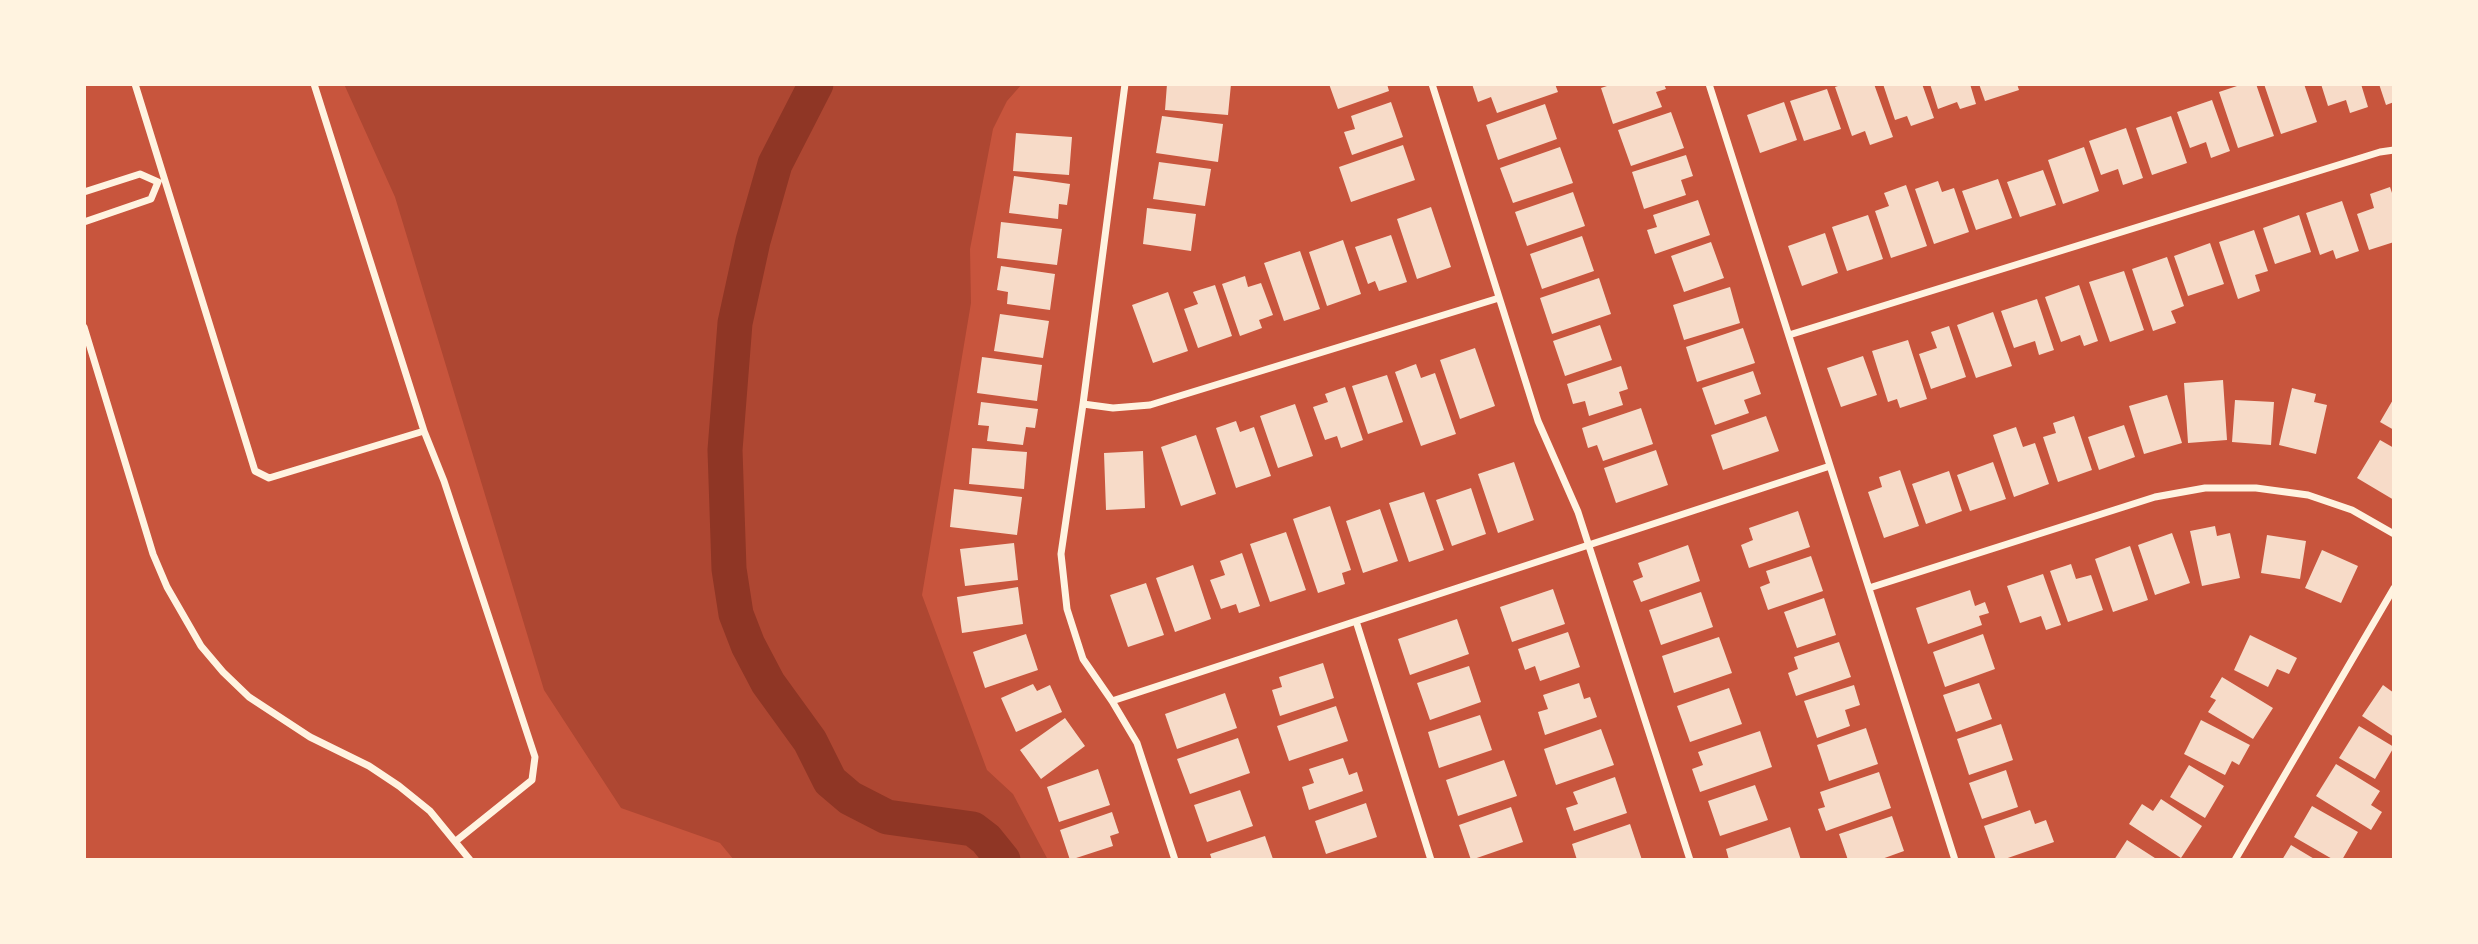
<!DOCTYPE html>
<html>
<head>
<meta charset="utf-8">
<style>
  body { margin:0 }
  #map { position:relative; width:2478px; height:944px; overflow:hidden; background:#c8553d; font-family:Figtree,sans-serif }
  canvas { display:block }
  .frame { position:absolute; inset:0; border:86px solid #fff3e0; pointer-events:none }
</style>
</head>
<body>
<div id="map">
<canvas width="2478" height="944"></canvas>
<div class="frame"></div>
</div>
<script>
const c = document.querySelector('canvas').getContext('2d');
c.lineJoin = 'round';
function fillPath(path, color) {
  c.fillStyle = color;
  c.fill(path, 'evenodd');
}
function poly(rows) {
  const path = new Path2D();
  for (const r of rows) {
    path.moveTo(r[0], r[1]);
    for (let i = 2; i < r.length; i += 2) path.lineTo(r[i], r[i + 1]);
  }
  return path;
}
function strokePath(path, color, width, dash) {
  c.strokeStyle = color;
  c.lineWidth = width;
  c.lineCap = dash ? 'butt' : 'round';
  c.setLineDash(dash || []);
  c.stroke(path);
}
fillPath(poly([
  [344,84,1022,84,1007,101,993,129,970,249,971,303,922,595,987,770,1013,794,1048,860,734,860,720,843,621,808,544,690,395,197]
]), '#ae4732');
strokePath(poly([
  [816,84,775,164,753,241,735,323,725,450,729,569,736,614,748,645,768,683,810,741,830,781,850,798,887,817,973,829,986,839,1003,860]
]), '#8f3625', 35);
fillPath(poly([
  [1167,84,1231,84,1228,115,1165,110],
  [1329,84,1387,84,1389,91,1338,109],
  [1472,84,1555,84,1558,92,1497,113,1491,97,1478,102],
  [1613,84,1664,84,1666,89,1656,92,1662,107,1613,124,1601,88],
  [1844,84,1874,84,1893,137,1870,145,1865,131,1852,136,1835,87],
  [1883,84,1922,84,1934,118,1911,126,1907,116,1895,120],
  [1930,84,1970,84,1976,104,1960,109,1957,102,1938,109],
  [1979,84,2017,84,2019,90,1985,101],
  [2243,84,2256,84,2274,136,2238,148,2219,92],
  [2264,84,2304,84,2317,122,2281,134],
  [2321,84,2361,84,2368,107,2350,113,2346,100,2328,106],
  [2379,84,2394,84,2394,102,2386,105],
  [1827,89,1841,129,1804,141,1790,101],
  [2212,100,2230,151,2211,158,2206,142,2190,148,2177,112],
  [1391,102,1403,137,1352,155,1344,132,1355,129,1351,116],
  [1784,102,1797,140,1760,153,1747,115],
  [1545,104,1557,139,1498,160,1486,125],
  [1671,112,1684,148,1631,166,1618,130],
  [1162,116,1223,124,1218,162,1156,153],
  [2171,116,2187,163,2152,175,2136,128],
  [2126,128,2143,178,2123,185,2118,169,2101,175,2089,141],
  [1016,133,1072,137,1069,175,1013,171],
  [1403,145,1415,180,1351,202,1339,167],
  [1560,147,1573,183,1513,203,1500,168],
  [2084,147,2099,191,2063,204,2048,160],
  [1686,155,1693,176,1681,180,1686,195,1644,209,1632,172],
  [1159,162,1211,169,1205,206,1153,199],
  [2043,170,2056,205,2020,217,2007,182],
  [1014,176,1070,184,1067,205,1059,204,1058,219,1009,213],
  [1998,179,2012,218,1976,230,1962,191],
  [1938,181,1942,192,1954,188,1969,232,1934,244,1915,189],
  [1906,185,1927,246,1891,258,1875,211,1889,206,1884,193],
  [2390,187,2394,199,2394,242,2369,250,2357,214,2374,208,2370,194],
  [1573,192,1585,226,1527,246,1515,212],
  [1698,200,1710,235,1655,254,1647,230,1657,227,1653,215],
  [2342,201,2359,251,2336,259,2333,250,2320,255,2306,213],
  [1431,207,1451,267,1417,279,1397,219],
  [1147,208,1196,214,1191,251,1143,244],
  [1868,215,1883,259,1847,271,1832,227],
  [2299,215,2311,252,2275,264,2263,228],
  [1001,222,1062,229,1057,265,997,258],
  [2254,230,2268,271,2255,275,2260,291,2238,299,2219,242],
  [1825,233,1838,273,1802,286,1788,246],
  [1391,235,1407,282,1379,291,1375,281,1368,284,1355,247],
  [1582,236,1594,271,1542,289,1530,254],
  [1343,240,1361,294,1327,306,1309,252],
  [1711,242,1724,278,1684,292,1671,256],
  [2210,243,2224,284,2188,296,2174,256],
  [1300,251,1320,309,1284,321,1264,263],
  [2167,257,2184,306,2171,311,2176,323,2153,331,2132,269],
  [1001,266,1055,274,1050,310,1007,304,1008,292,997,290],
  [2124,271,2144,330,2110,342,2089,282],
  [1245,276,1248,287,1261,283,1273,315,1259,320,1262,328,1240,336,1222,284],
  [1599,278,1611,314,1552,334,1540,298],
  [1215,285,1232,336,1198,348,1184,309,1198,304,1193,292],
  [2079,285,2098,341,2084,346,2080,335,2061,342,2045,297],
  [1730,287,1740,323,1684,340,1673,305],
  [1168,292,1188,351,1153,363,1132,305],
  [2037,299,2054,350,2039,355,2035,341,2014,348,2001,311],
  [1993,312,2012,366,1976,378,1957,325],
  [1000,314,1049,321,1043,358,994,351],
  [1600,325,1612,360,1565,376,1553,341],
  [1949,326,1966,377,1931,389,1919,354,1937,348,1931,332],
  [1743,328,1755,363,1697,382,1686,347],
  [1908,340,1927,399,1900,408,1897,399,1888,402,1872,351],
  [1475,348,1495,406,1460,419,1440,360],
  [1863,356,1877,395,1841,407,1827,368],
  [982,357,1042,365,1037,401,977,393],
  [1416,364,1421,378,1435,373,1456,434,1421,446,1395,372],
  [1621,366,1628,389,1619,392,1623,405,1589,416,1585,401,1573,404,1567,384],
  [1753,371,1761,394,1744,400,1749,413,1715,425,1702,388],
  [1387,375,1403,422,1368,434,1352,386],
  [2223,380,2227,440,2188,443,2184,383],
  [1345,387,1363,440,1341,448,1337,436,1325,440,1313,407,1328,402,1325,394],
  [2292,388,2316,394,2314,402,2327,405,2316,454,2279,445],
  [2167,395,2182,443,2144,454,2129,406],
  [2394,398,2394,430,2380,422],
  [2235,400,2274,402,2271,445,2232,442],
  [981,402,1038,409,1035,428,1026,427,1023,445,987,441,989,426,978,425],
  [1295,404,1313,456,1278,468,1260,416],
  [1641,408,1653,444,1603,461,1597,445,1588,448,1582,428],
  [1766,416,1779,451,1723,470,1711,435],
  [2074,416,2092,470,2058,482,2043,437,2056,433,2053,423],
  [1236,421,1240,432,1254,427,1271,476,1236,488,1216,428],
  [2124,425,2135,457,2099,470,2088,437],
  [2016,427,2023,447,2035,443,2049,484,2014,497,1993,435],
  [1196,435,1216,494,1181,506,1161,447],
  [2380,440,2394,448,2394,500,2357,478],
  [972,448,1027,452,1024,489,969,484],
  [1656,450,1668,485,1616,503,1604,468],
  [1143,451,1145,508,1106,510,1104,453],
  [1514,462,1534,520,1498,533,1478,474],
  [1993,462,2006,499,1970,511,1957,475],
  [1900,470,1919,526,1884,538,1868,492,1882,487,1879,477],
  [1949,471,1962,511,1926,524,1912,484],
  [1471,488,1486,534,1452,546,1436,500],
  [954,489,1022,497,1017,535,950,527],
  [1424,492,1444,550,1409,562,1389,503],
  [1330,506,1351,570,1342,573,1345,584,1318,593,1293,519],
  [1380,509,1398,561,1363,573,1346,521],
  [1798,511,1810,547,1749,568,1741,545,1753,540,1749,528],
  [2215,526,2217,536,2230,533,2240,578,2202,586,2190,531],
  [1286,532,1306,590,1270,602,1250,544],
  [2172,533,2190,583,2155,595,2138,545],
  [2267,535,2306,541,2300,579,2261,573],
  [1014,543,1018,580,965,586,960,549],
  [1688,545,1700,581,1641,602,1633,581,1643,577,1638,563],
  [2130,546,2148,600,2113,612,2095,559],
  [2322,550,2358,566,2341,603,2305,588],
  [1242,553,1260,606,1239,613,1236,604,1221,609,1210,580,1225,575,1220,561],
  [1811,556,1823,591,1768,610,1760,587,1770,583,1766,571],
  [2071,564,2076,579,2091,575,2103,610,2068,622,2050,571],
  [1193,565,1211,619,1175,632,1156,578],
  [2043,574,2061,625,2046,630,2041,616,2020,623,2007,586],
  [1146,583,1164,635,1128,647,1110,595],
  [1018,587,1023,624,962,633,957,597],
  [1553,589,1565,624,1512,642,1500,607],
  [1970,590,1975,606,1985,602,1989,613,1979,616,1982,625,1928,644,1916,608],
  [1701,592,1713,627,1661,645,1649,610],
  [1824,598,1836,635,1797,648,1784,612],
  [1457,619,1469,654,1410,675,1398,639],
  [1568,632,1580,667,1540,681,1535,666,1525,670,1518,649],
  [1026,634,1038,670,985,688,973,652],
  [1983,634,1995,669,1945,687,1933,652],
  [2250,635,2297,658,2289,674,2277,669,2268,687,2234,670],
  [1719,637,1732,673,1674,693,1662,656],
  [1839,642,1851,677,1796,696,1788,673,1798,669,1794,657],
  [1323,663,1334,698,1280,716,1272,690,1282,687,1279,677],
  [1469,666,1481,702,1430,720,1417,683],
  [2222,677,2273,708,2253,739,2208,712,2216,700,2210,697],
  [1579,683,1584,699,1590,697,1597,717,1545,735,1538,712,1548,709,1543,695],
  [1979,683,1992,719,1956,732,1943,695],
  [1033,684,1037,691,1050,685,1062,712,1016,732,1001,698],
  [1854,685,1860,705,1845,710,1850,726,1817,738,1804,701],
  [2383,685,2394,693,2394,737,2362,716],
  [1729,688,1742,724,1690,742,1677,706],
  [1225,693,1237,728,1177,749,1165,714],
  [1336,706,1348,741,1289,761,1277,726],
  [1480,715,1492,750,1439,768,1428,732],
  [1065,718,1085,746,1041,779,1020,750],
  [2201,720,2250,745,2239,765,2232,761,2225,775,2184,754],
  [2001,724,2013,760,1969,775,1957,739],
  [2359,726,2394,747,2375,779,2339,758],
  [1866,728,1878,764,1829,781,1817,745],
  [1601,729,1614,765,1556,785,1544,749],
  [1760,731,1772,767,1700,792,1692,769,1703,765,1698,752],
  [1238,738,1250,773,1190,794,1177,759],
  [1343,758,1349,775,1357,772,1363,791,1309,810,1302,787,1314,783,1309,769],
  [1504,760,1517,796,1458,816,1446,780],
  [2336,764,2380,791,2371,805,2382,812,2371,830,2316,796],
  [2189,765,2224,786,2205,818,2170,797],
  [1098,769,1110,805,1059,822,1047,787],
  [2006,770,2018,807,1982,819,1969,783],
  [1879,772,1891,808,1826,831,1818,809,1825,807,1820,792],
  [1615,777,1627,813,1574,831,1566,808,1578,804,1573,792],
  [1755,785,1768,820,1720,836,1708,801],
  [1240,790,1253,826,1207,842,1194,805],
  [2161,799,2202,826,2181,858,2129,824,2142,804,2153,811],
  [1366,803,1377,837,1326,854,1315,821],
  [2312,806,2358,832,2342,860,2334,860,2294,837],
  [1511,807,1523,842,1471,860,1459,825],
  [2030,810,2035,824,2046,820,2054,842,2002,860,1996,860,1984,826],
  [1112,812,1119,833,1110,836,1113,846,1070,860,1060,830],
  [1892,816,1904,851,1879,860,1848,860,1839,834],
  [1630,824,1642,860,1577,860,1572,844],
  [1790,827,1801,860,1729,860,1726,849],
  [1265,836,1273,859,1212,860,1210,854],
  [2127,840,2158,860,2114,860],
  [2291,845,2316,860,2282,860]
]), '#f7dbc8');
strokePath(poly([
  [135,84,255,471,269,478,424,431,314,84],
  [1125,84,1083,404,1061,554,1067,609,1083,659,1112,701,1137,743,1175,860],
  [1432,84,1538,421,1578,512,1690,860],
  [1709,84,1955,860],
  [84,192,140,174,158,182,151,199,84,222],
  [84,327,153,554,167,587,201,646,223,672,249,697,310,737,369,766,399,786,430,811,470,860],
  [1789,335,2380,152,2394,150],
  [1083,404,1113,408,1150,405,1499,298],
  [424,431,444,481,535,757,532,780,456,841],
  [1869,588,2155,497,2205,488,2256,488,2308,495,2352,510,2394,534],
  [1356,621,1431,860],
  [1112,701,1830,466],
  [2235,860,2394,588]
]), '#fff3e0', 7);
</script>
</body>
</html>
